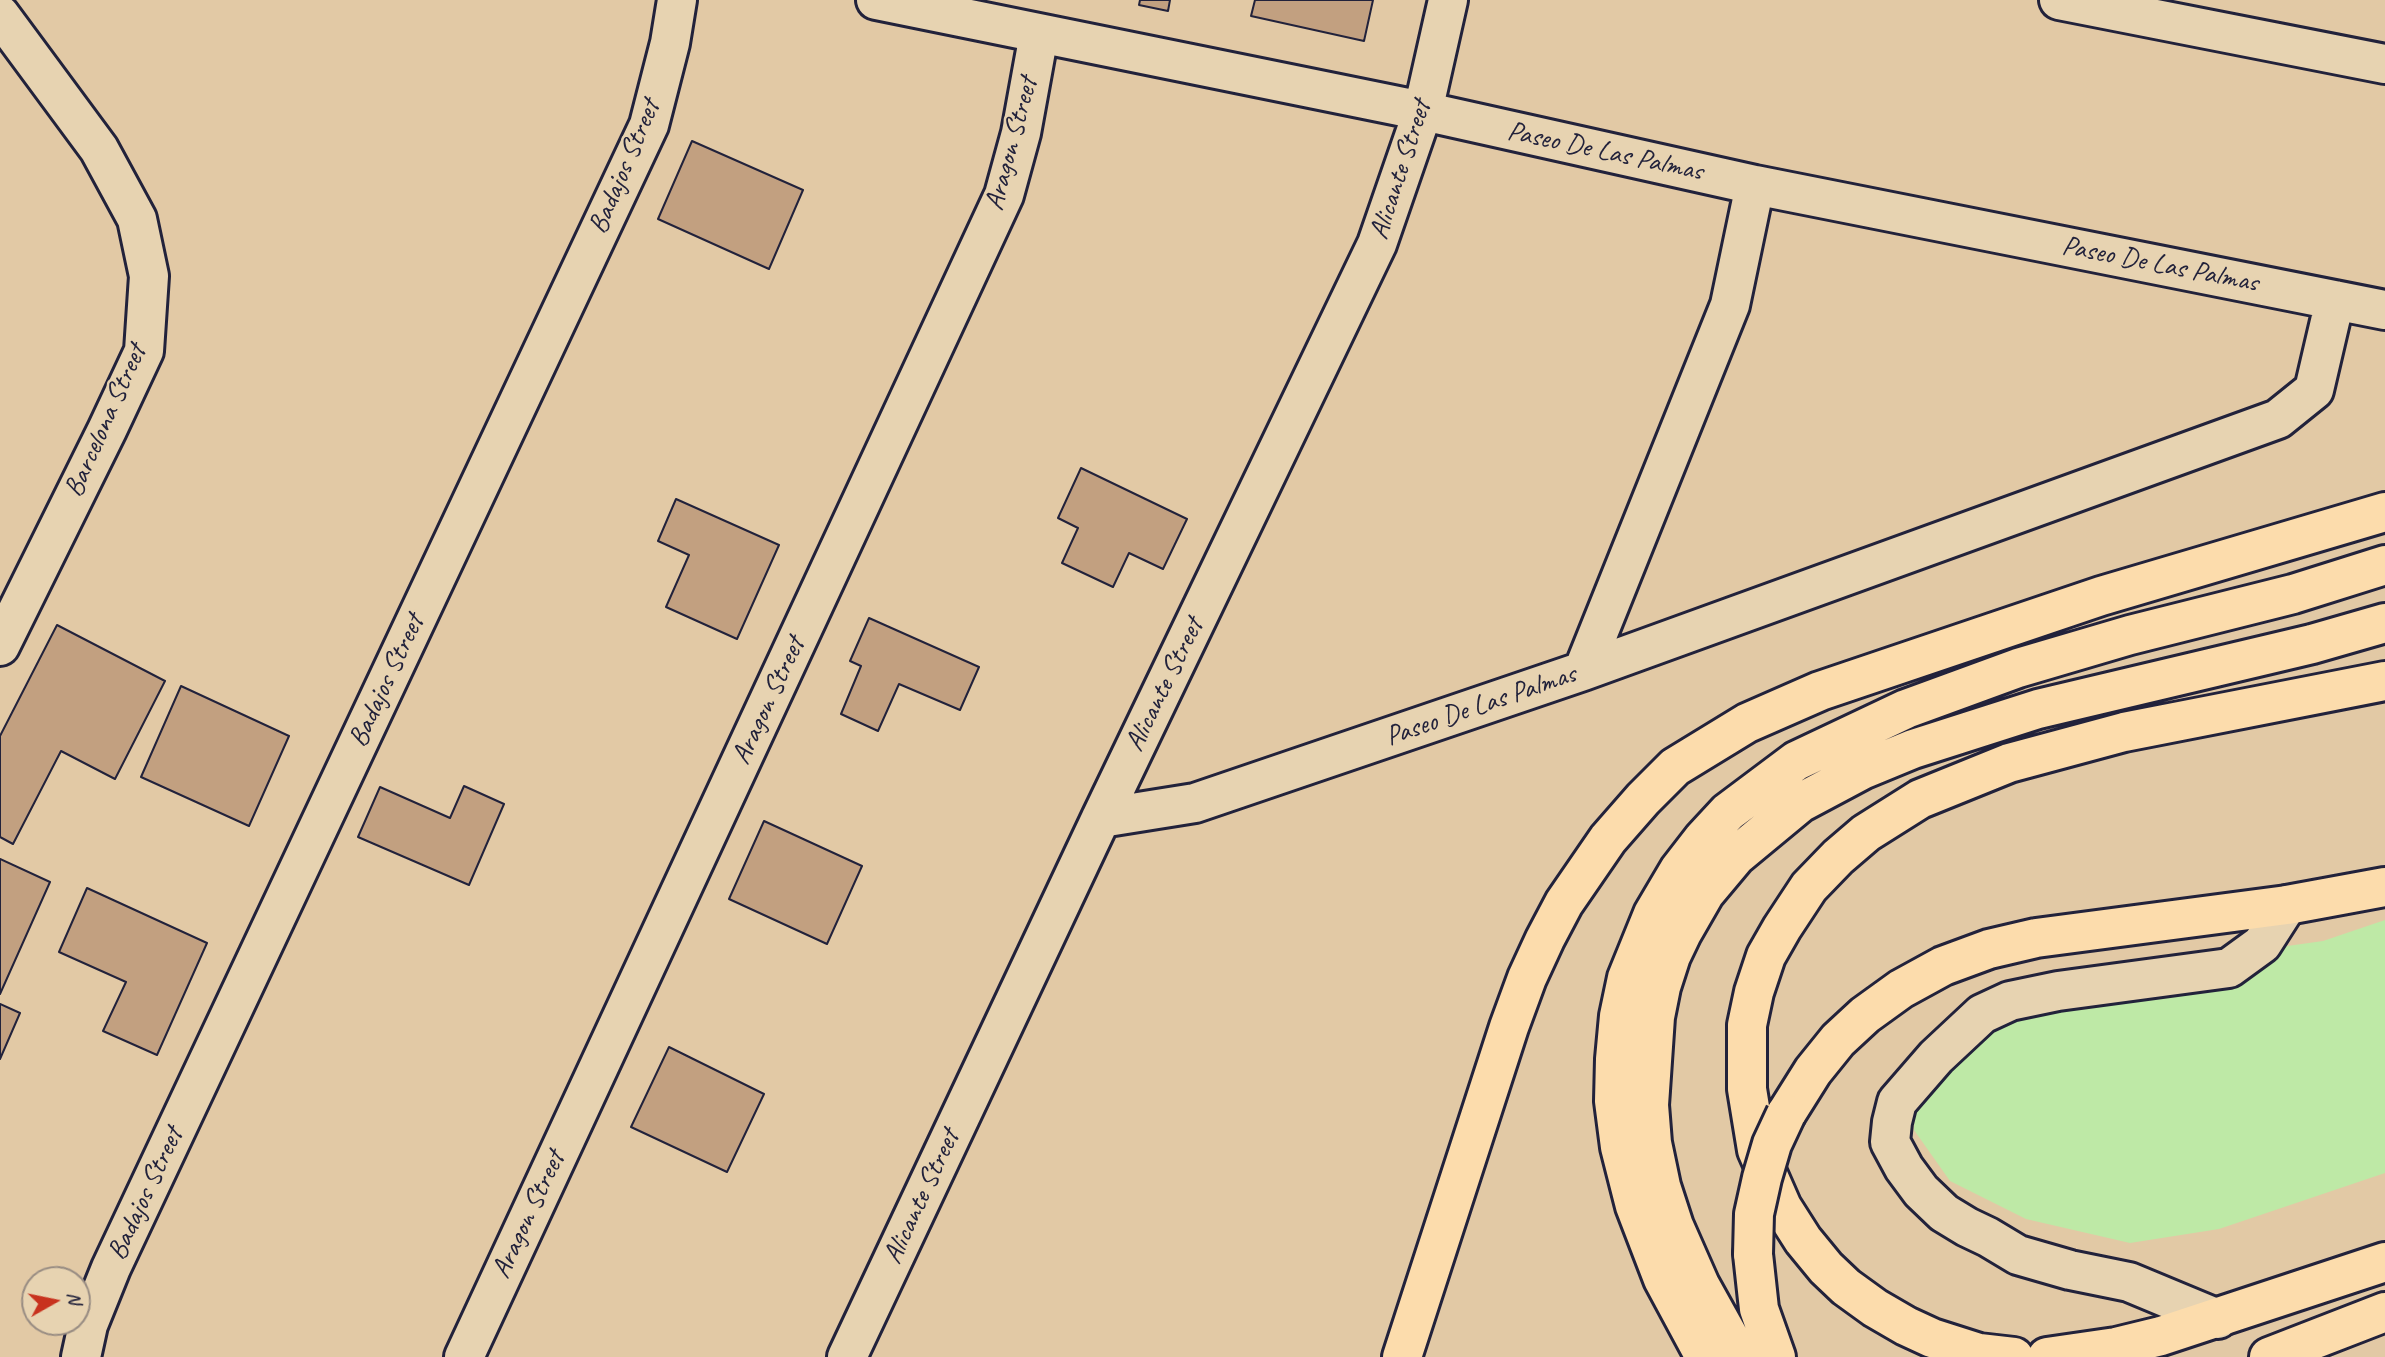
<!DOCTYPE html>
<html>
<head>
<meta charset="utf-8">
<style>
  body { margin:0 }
  #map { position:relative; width:2385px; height:1357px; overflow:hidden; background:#e2c9a5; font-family:Caveat,sans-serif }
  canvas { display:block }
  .north { position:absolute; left:21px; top:1266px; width:70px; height:70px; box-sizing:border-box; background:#e7d3b1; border:2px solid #988c82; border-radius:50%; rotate:81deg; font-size:19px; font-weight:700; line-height:28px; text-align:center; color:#22223b }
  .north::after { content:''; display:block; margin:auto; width:24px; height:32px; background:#c8321e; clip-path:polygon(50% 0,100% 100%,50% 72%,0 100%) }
</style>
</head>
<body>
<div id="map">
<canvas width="2385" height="1357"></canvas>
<div class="north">N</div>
</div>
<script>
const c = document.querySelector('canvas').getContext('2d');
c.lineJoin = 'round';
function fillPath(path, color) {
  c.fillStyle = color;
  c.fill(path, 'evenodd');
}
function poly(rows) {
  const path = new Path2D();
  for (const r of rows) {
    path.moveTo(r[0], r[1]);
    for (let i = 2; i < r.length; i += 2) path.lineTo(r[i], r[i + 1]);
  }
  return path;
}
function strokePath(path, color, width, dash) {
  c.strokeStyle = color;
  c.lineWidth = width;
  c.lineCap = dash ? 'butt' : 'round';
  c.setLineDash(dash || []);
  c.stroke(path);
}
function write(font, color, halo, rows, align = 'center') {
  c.font = font + ' Caveat,sans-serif';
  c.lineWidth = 5;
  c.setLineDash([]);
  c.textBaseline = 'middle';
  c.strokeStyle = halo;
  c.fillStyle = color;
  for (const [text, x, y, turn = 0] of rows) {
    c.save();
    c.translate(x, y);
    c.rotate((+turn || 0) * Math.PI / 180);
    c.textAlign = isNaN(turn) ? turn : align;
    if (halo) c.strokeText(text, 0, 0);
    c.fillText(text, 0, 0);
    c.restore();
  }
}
fillPath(poly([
  [2385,920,2385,1173,2219,1229,2130,1243,2026,1219,1950,1181,1914,1130,1917,1069,2030,982,2323,941]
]), '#bee9a6');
const building = poly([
  [1140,0,1170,0,1168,11,1139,5,1140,0],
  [1255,0,1373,0,1364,41,1251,16,1255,0],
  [692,141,803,190,769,269,658,219,692,141],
  [1081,468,1187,519,1163,569,1129,553,1113,587,1062,563,1078,528,1058,518,1081,468],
  [676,499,779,545,737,639,666,607,689,555,658,541,676,499],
  [869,618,979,667,960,710,899,684,878,731,841,714,861,666,850,661,869,618],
  [57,625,165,681,115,779,61,751,13,844,0,837,0,736,57,625],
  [181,686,289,736,249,826,141,777,181,686],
  [464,786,504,804,469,885,358,837,380,787,450,818,464,786],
  [764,821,862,866,827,944,729,899,764,821],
  [0,859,50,882,0,994,0,859],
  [87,888,207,943,157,1055,103,1031,126,982,59,952,87,888],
  [0,1004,20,1013,0,1059,0,1004],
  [669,1047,764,1094,727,1172,631,1127,669,1047]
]);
fillPath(building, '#c2a080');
strokePath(building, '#22223b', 2);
const minor = poly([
  [876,0,1423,111,1755,185,2385,310],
  [2059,0,2385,64],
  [0,15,99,149,137,219,149,276,144,351,107,430,0,646],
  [1583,671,1730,305,1755,185],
  [1101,818,1195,803,1583,671,2278,419,2314,390,2335,300],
  [2218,1319,2129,1282,2070,1270,2018,1255,1988,1237,1967,1227,1944,1213,1921,1191,1904,1168,1890,1142,1892,1122,1897,1102,1936,1057,1982,1014,2010,1001,2058,991,2229,968,2262,944,2287,905],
  [81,1357,88,1325,111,1268,649,125,670,43,677,0],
  [464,1357,1004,195,1021,133,1039,34],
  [847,1357,1101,818,1377,244,1423,111,1448,0]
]);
const highway = poly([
  [1786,1114,1813,1071,1838,1040,1865,1015,1901,989,1943,966,1989,949,2036,938,2287,905,2385,887],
  [1753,1254,1759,1309,1776,1357],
  [1402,1357,1509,1027,1527,978,1545,939,1564,903,1608,839,1643,799,1675,767,1747,723,1820,691,2101,596,2385,512],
  [1705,1357,1663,1279,1635,1206,1620,1147,1614,1101,1615,1059,1619,1016,1627,978,1653,914,1679,870,1703,839,1728,812,1796,761,1906,709,2018,668,2130,635,2293,594,2385,565],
  [1740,1357,1700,1285,1674,1226,1661,1186,1652,1143,1649,1105,1655,1017,1661,987,1671,956,1682,933,1705,893,1736,856,1800,803,1862,770,1913,749,2038,709,2312,644,2385,623],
  [2014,1357,1979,1353,1932,1338,1906,1326,1875,1308,1846,1287,1826,1268,1803,1240,1782,1207,1757,1150,1747,1089,1747,1025,1754,992,1766,956,1782,928,1809,887,1838,857,1866,833,1920,799,2009,763,2124,732,2385,681],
  [2047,1357,2116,1347,2161,1336,2385,1262],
  [2269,1357,2385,1312]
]);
strokePath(minor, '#22223b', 44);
strokePath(highway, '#22223b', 44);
strokePath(minor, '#e7d3b1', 38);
strokePath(highway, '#fcdcac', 38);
const highwayBridge = poly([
  [1753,1254,1754,1214,1762,1178,1772,1144,1786,1114]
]);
strokePath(highwayBridge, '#22223b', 44, []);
strokePath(highwayBridge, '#fcdcac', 38);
write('28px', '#22223b', '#e7d3b1', [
  ["Aragon Street",1012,144,-75],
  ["Paseo De Las Palmas",1605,152,12],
  ["Badajos Street",625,167,-67],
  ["Alicante Street",1401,170,-72],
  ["Paseo De Las Palmas",2160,265,11],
  ["Barcelona Street",106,421,-66],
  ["Badajos Street",387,681,-65],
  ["Alicante Street",1165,685,-64],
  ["Aragon Street",769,701,-65],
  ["Paseo De Las Palmas",1481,706,-19],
  ["Badajos Street",146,1194,-65],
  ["Alicante Street",922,1197,-65],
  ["Aragon Street",529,1215,-65]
]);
</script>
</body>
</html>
